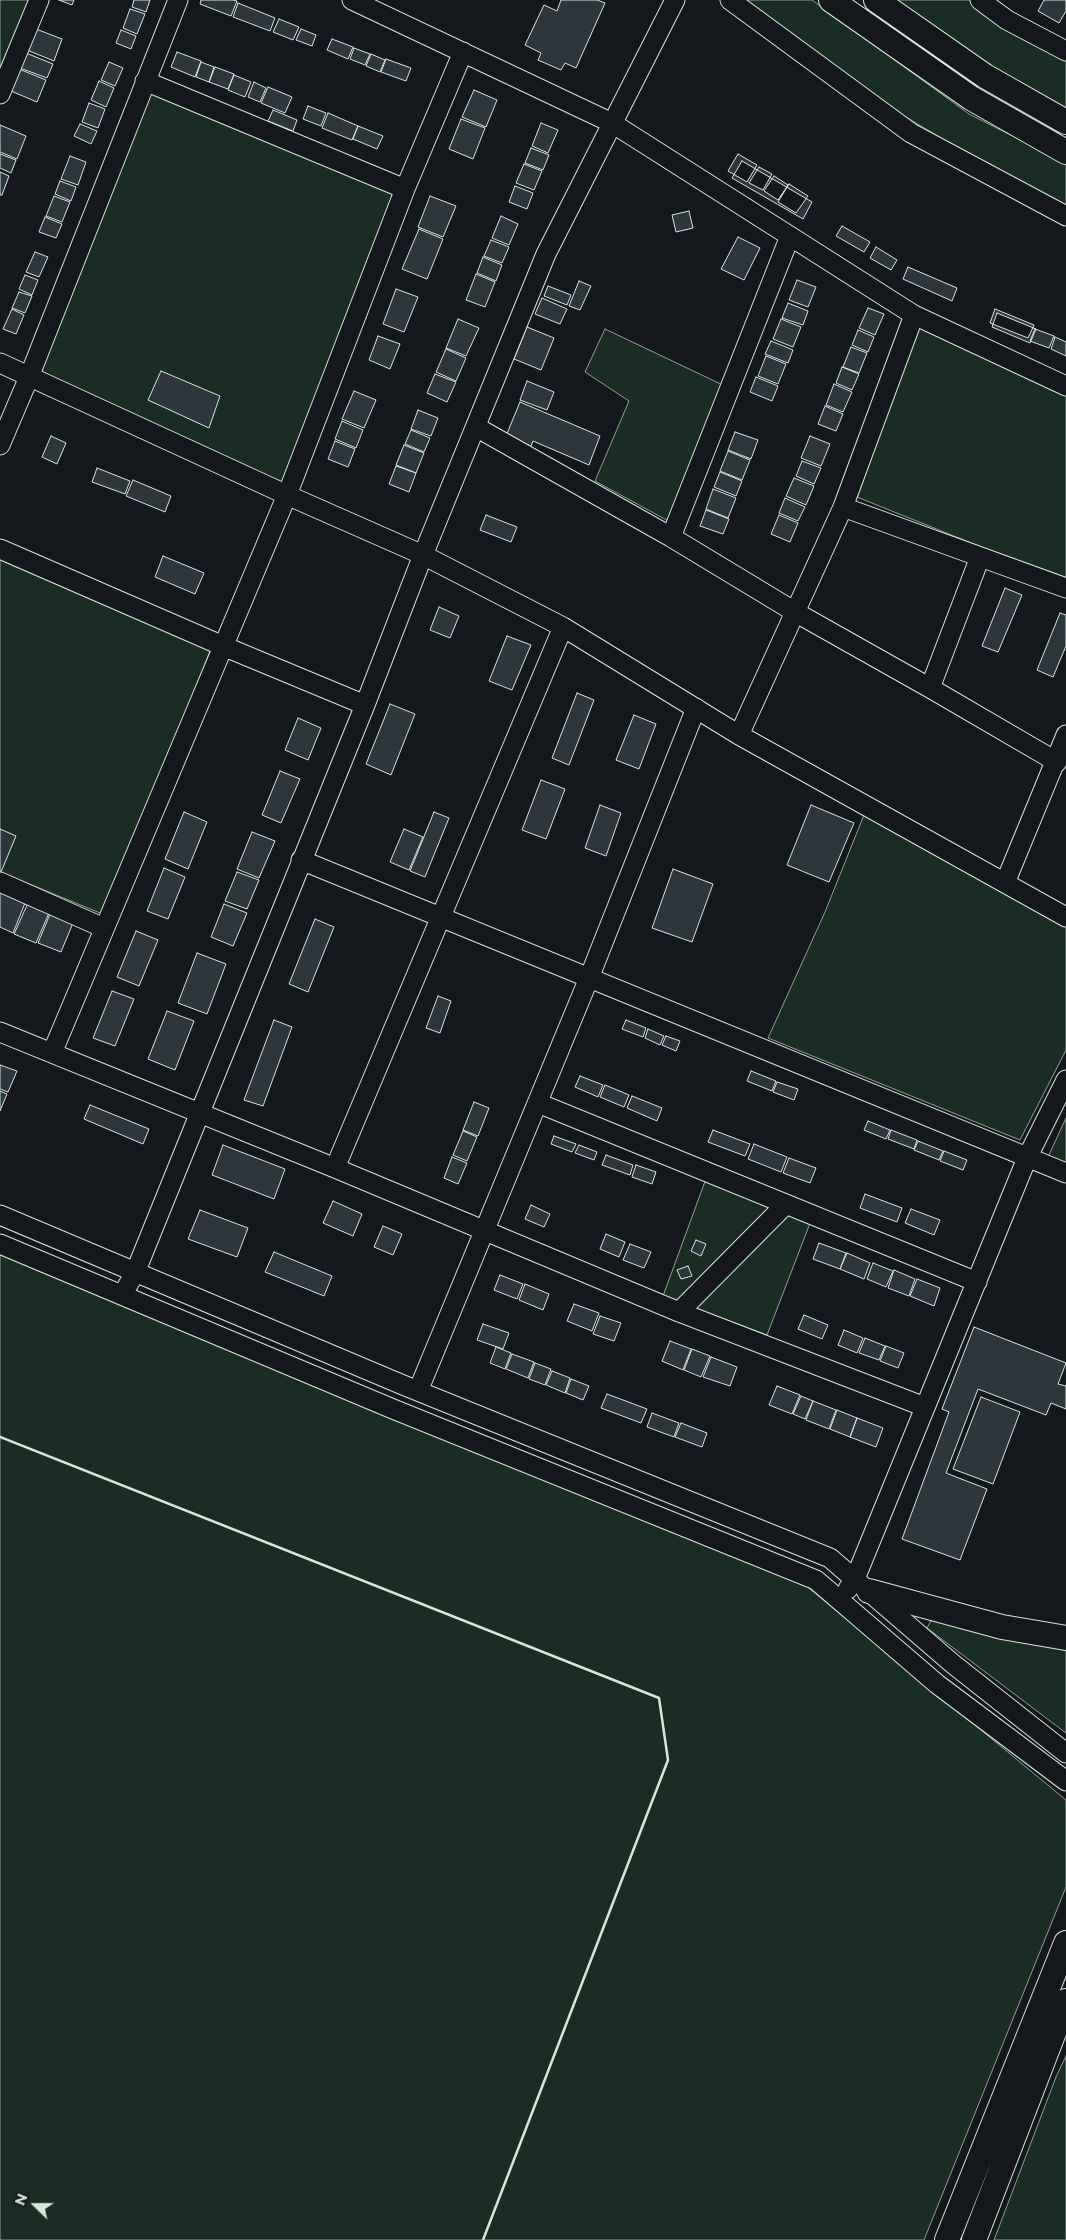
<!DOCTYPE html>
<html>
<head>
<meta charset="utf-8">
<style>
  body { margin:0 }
  #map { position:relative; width:1066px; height:2240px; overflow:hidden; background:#14181c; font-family:Montserrat,sans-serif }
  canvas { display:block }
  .north { position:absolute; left:10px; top:2180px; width:50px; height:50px; -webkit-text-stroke:4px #14181c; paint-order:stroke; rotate:292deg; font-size:14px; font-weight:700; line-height:20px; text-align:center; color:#d8e6dc }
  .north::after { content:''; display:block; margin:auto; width:18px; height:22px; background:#d8e6dc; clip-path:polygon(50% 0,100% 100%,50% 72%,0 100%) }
</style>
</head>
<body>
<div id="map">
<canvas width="1066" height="2240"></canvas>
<div class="north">N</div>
</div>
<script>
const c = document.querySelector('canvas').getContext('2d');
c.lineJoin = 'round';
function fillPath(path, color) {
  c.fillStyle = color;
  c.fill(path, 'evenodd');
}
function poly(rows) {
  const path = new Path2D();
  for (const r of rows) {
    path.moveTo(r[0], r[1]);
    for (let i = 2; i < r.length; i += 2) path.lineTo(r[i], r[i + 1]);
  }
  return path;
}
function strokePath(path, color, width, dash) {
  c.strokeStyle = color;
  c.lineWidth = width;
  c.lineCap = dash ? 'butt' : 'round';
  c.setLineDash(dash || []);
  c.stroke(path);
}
const green = poly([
  [0,0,31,0,0,77,0,0],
  [742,0,812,0,969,114,1066,163,1066,209,959,149,886,105,742,0],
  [895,0,976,0,1066,59,1066,113,975,58,895,0],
  [149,92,396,190,282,484,41,372,149,92],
  [920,322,1066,394,1066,581,857,497,920,322],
  [605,329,727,387,674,524,595,481,629,401,585,372,605,329],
  [0,555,210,651,105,915,0,872,0,555],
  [866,810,1066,921,1066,1050,1020,1140,768,1038,825,912,866,810],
  [1066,1118,1066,1163,1048,1157,1066,1118],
  [707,1176,812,1218,767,1335,663,1296,707,1176],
  [0,1254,805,1585,1066,1800,1066,1887,924,2240,0,2240,0,1254],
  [933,1617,1066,1645,1066,1733,927,1628,933,1617],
  [1066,2056,1066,2240,994,2240,1056,2077,1066,2056]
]);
fillPath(green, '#1a2d24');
strokePath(green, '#939e99', 1);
const building = poly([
  [59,0,74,0,72,5,59,0],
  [134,0,150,0,146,12,132,7,134,0],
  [201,0,233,0,237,1,231,16,200,4,201,0],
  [561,0,597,0,605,3,576,68,565,63,561,70,538,60,541,53,525,45,544,5,557,11,561,0],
  [1044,0,1066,0,1066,11,1059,23,1038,11,1044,0],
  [238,3,275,18,270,31,233,17,238,3],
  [130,9,145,14,137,34,123,28,130,9],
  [279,19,299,27,293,40,273,32,279,19],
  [36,29,62,39,54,61,27,50,36,29],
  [301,29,316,35,312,46,296,40,301,29],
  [121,30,136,36,131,49,116,43,121,30],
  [332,39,353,47,348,59,327,50,332,39],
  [354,48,370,54,365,65,350,59,354,48],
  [177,52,201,61,195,77,171,67,177,52],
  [26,53,53,64,47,78,20,68,26,53],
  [371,54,385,60,380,72,366,66,371,54],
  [386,59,411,68,406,81,381,72,386,59],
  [109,62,123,68,115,86,101,80,109,62],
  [201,62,214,67,209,82,196,77,201,62],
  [215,67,234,74,228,89,209,82,215,67],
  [19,69,46,80,37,102,11,91,19,69],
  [234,75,251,82,245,97,228,90,234,75],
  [99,81,114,88,106,107,91,100,99,81],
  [254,82,266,88,260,102,248,97,254,82],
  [268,87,292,97,285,113,261,103,268,87],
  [474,90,497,100,486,127,462,117,474,90],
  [89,103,105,109,98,128,82,122,89,103],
  [308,106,326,113,321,126,303,119,308,106],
  [273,110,297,120,293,131,268,121,273,110],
  [328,113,358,126,352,140,322,128,328,113],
  [461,119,485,128,473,159,449,149,461,119],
  [541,123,558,130,548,153,532,146,541,123],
  [80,124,97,131,91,144,74,136,80,124],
  [0,125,26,136,17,159,0,152,0,125],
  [358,126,383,136,377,149,353,139,358,126],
  [531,148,549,155,543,170,525,163,531,148],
  [0,154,16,160,11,173,0,168,0,154],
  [738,154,757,165,747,182,728,171,738,154],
  [70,156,86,162,78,185,61,179,70,156],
  [742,161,812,202,803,219,732,178,742,161],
  [524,164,542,171,534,190,516,183,524,164],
  [759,167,772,174,763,190,749,183,759,167],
  [0,172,9,176,2,195,0,195,0,172],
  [774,176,788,185,778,200,764,191,774,176],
  [60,181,76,187,71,201,55,194,60,181],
  [789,184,808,196,796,213,778,202,789,184],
  [515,186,533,193,527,209,509,202,515,186],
  [54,196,70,202,62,222,46,216,54,196],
  [430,196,456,206,443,237,418,227,430,196],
  [689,211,693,228,676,232,672,215,689,211],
  [501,216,518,224,509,245,492,238,501,216],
  [45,217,62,224,56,238,39,232,45,217],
  [842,226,870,242,864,252,836,236,842,226],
  [419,229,443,239,427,279,402,269,419,229],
  [738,237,760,248,744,280,721,269,738,237],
  [491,240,509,247,502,263,484,256,491,240],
  [876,247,897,260,891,270,870,258,876,247],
  [35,252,48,257,39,277,26,272,35,252],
  [483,257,502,265,496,281,477,273,483,257],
  [908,267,957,288,952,301,903,279,908,267],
  [476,274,495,282,485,307,466,300,476,274],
  [25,275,38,280,32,295,19,289,25,275],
  [797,280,816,287,808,307,789,300,797,280],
  [579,281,591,286,580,310,569,306,579,281],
  [548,286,571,295,567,305,544,296,548,286],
  [396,289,418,297,404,332,383,324,396,289],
  [19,292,32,296,25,313,12,308,19,292],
  [542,298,567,309,560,324,535,314,542,298],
  [788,303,808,311,803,325,782,318,788,303],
  [868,308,884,314,875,335,859,328,868,308],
  [12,309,24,315,16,334,3,329,12,309],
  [995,309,1034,325,1028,338,990,323,995,309],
  [997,313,1036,329,1030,343,992,327,997,313],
  [458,319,479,328,466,356,446,348,458,319],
  [781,319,801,327,793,347,773,339,781,319],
  [527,327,554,338,541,370,514,359,527,327],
  [1035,329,1054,336,1049,348,1030,341,1035,329],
  [858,330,874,337,868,352,852,345,858,330],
  [378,336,400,344,390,369,369,360,378,336],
  [1055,337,1066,342,1066,356,1051,349,1055,337],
  [771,341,793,350,788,363,765,354,771,341],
  [851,347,867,353,859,373,843,367,851,347],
  [446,349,466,358,456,381,436,372,446,349],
  [766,356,786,364,778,384,758,376,766,356],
  [842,367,859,374,852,390,836,383,842,367],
  [161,371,220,396,209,428,148,400,161,371],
  [435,374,456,382,447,402,427,393,435,374],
  [756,377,778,386,772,401,750,392,756,377],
  [527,381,554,392,547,410,520,400,527,381],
  [834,384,852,392,843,412,826,405,834,384],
  [354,391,376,400,364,428,342,419,354,391],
  [520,402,600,436,589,465,533,441,531,446,506,436,520,402],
  [825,406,843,414,836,431,818,424,825,406],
  [418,410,438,418,431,436,411,429,418,410],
  [342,421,363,430,356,448,335,439,342,421],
  [411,430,430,438,424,452,405,444,411,430],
  [735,432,758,440,751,459,728,450,735,432],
  [51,436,66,443,57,464,42,457,51,436],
  [810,436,830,444,821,466,801,458,810,436],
  [335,441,355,449,348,467,328,459,335,441],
  [404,445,424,453,416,473,396,465,404,445],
  [728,451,750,460,742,480,720,471,728,451],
  [802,461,821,468,814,484,796,476,802,461],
  [396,466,416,473,409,492,389,484,396,466],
  [97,468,130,481,125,494,92,482,97,468],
  [720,472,742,481,736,496,714,487,720,472],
  [794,478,814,486,806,505,786,496,794,478],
  [133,480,171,496,165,512,126,496,133,480],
  [713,489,736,498,728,518,706,509,713,489],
  [785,498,805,507,798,521,779,513,785,498],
  [706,510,729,519,723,534,700,526,706,510],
  [486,515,517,527,511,542,480,530,486,515],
  [779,515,798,523,790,542,771,534,779,515],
  [163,556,204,573,195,594,155,577,163,556],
  [1005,588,1022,595,998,652,982,646,1005,588],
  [439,607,459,616,450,638,430,630,439,607],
  [1060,613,1066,615,1066,646,1053,677,1037,670,1060,613],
  [507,636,531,645,512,690,489,681,507,636],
  [577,693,594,700,569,765,552,758,577,693],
  [390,704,415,714,391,775,366,764,390,704],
  [634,715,656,724,639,769,616,760,634,715],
  [298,718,321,728,308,760,285,750,298,718],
  [280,771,300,779,281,823,262,815,280,771],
  [541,780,565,789,546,839,522,830,541,780],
  [600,805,621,813,606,856,585,848,600,805],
  [811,805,854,823,829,882,787,865,811,805],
  [184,812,207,822,188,869,165,859,184,812],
  [434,812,449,818,425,877,410,871,434,812],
  [0,829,16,836,1,872,0,872,0,829],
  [404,829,423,837,409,870,390,862,404,829],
  [252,832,275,841,259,878,237,869,252,832],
  [164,868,185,877,168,919,147,911,164,868],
  [673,869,713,884,692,942,652,928,673,869],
  [237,872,259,880,247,909,225,901,237,872],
  [0,892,25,903,13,933,0,927,0,892],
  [28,903,49,913,36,943,14,934,28,903],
  [224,904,247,913,233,946,211,937,224,904],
  [50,914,73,923,61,952,38,943,50,914],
  [315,919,334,927,308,992,289,984,315,919],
  [136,931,158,940,139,986,117,977,136,931],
  [197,953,226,964,207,1014,178,1003,197,953],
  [112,991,134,999,115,1046,93,1038,112,991],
  [438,996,451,1001,440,1033,426,1028,438,996],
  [167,1011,194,1021,175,1070,148,1059,167,1011],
  [274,1020,292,1027,263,1106,244,1100,274,1020],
  [626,1020,646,1028,643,1037,622,1029,626,1020],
  [648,1029,664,1036,660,1045,645,1038,648,1029],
  [666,1036,680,1041,676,1051,662,1045,666,1036],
  [0,1065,17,1071,8,1092,0,1089,0,1065],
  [751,1071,776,1081,772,1091,747,1081,751,1071],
  [580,1076,603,1085,598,1097,575,1087,580,1076],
  [777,1082,798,1089,794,1100,773,1092,777,1082],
  [605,1085,629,1095,624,1107,600,1097,605,1085],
  [0,1091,7,1094,0,1111,0,1091],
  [632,1096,662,1108,657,1121,627,1108,632,1096],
  [474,1102,489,1108,478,1136,463,1130,474,1102],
  [90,1105,149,1129,143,1144,84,1119,90,1105],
  [868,1121,890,1130,886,1139,864,1130,868,1121],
  [713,1130,750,1144,745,1156,708,1142,713,1130],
  [891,1130,917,1140,914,1149,888,1139,891,1130],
  [463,1131,477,1137,467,1161,453,1155,463,1131],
  [554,1136,576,1144,572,1152,551,1144,554,1136],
  [918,1141,943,1151,939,1160,914,1150,918,1141],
  [754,1144,787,1157,781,1172,748,1159,754,1144],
  [223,1145,285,1169,274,1199,212,1175,223,1145],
  [579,1145,597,1152,594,1160,575,1153,579,1145],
  [944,1151,967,1160,963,1170,940,1161,944,1151],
  [606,1155,633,1165,630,1175,602,1165,606,1155],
  [452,1157,467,1163,458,1184,444,1178,452,1157],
  [789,1158,816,1168,810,1183,783,1173,789,1158],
  [636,1165,656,1172,652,1184,632,1177,636,1165],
  [865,1194,902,1208,897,1222,860,1208,865,1194],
  [333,1201,362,1214,353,1236,323,1223,333,1201],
  [531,1205,550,1214,544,1227,525,1219,531,1205],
  [911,1209,940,1220,934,1235,905,1223,911,1209],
  [200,1210,248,1228,237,1257,188,1239,200,1210],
  [383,1226,402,1234,393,1255,374,1247,383,1226],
  [606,1234,625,1242,619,1257,600,1249,606,1234],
  [696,1240,706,1244,701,1256,691,1251,696,1240],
  [819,1243,846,1253,840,1269,813,1259,819,1243],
  [630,1244,651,1252,644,1268,623,1260,630,1244],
  [274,1252,332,1276,324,1296,265,1272,274,1252],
  [847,1253,870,1263,864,1279,840,1269,847,1253],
  [873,1263,893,1271,886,1287,867,1279,873,1263],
  [688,1266,692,1276,681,1279,677,1270,688,1266],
  [894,1270,915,1279,909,1296,888,1288,894,1270],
  [500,1275,523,1284,517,1299,494,1290,500,1275],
  [917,1279,940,1288,934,1306,910,1296,917,1279],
  [525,1284,549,1294,543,1310,519,1300,525,1284],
  [574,1304,599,1313,592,1331,567,1321,574,1304],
  [804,1315,828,1325,822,1339,798,1329,804,1315],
  [600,1316,621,1323,614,1341,593,1334,600,1316],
  [483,1324,509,1333,503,1349,477,1340,483,1324],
  [974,1327,1066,1363,1058,1384,1066,1386,1066,1409,1051,1403,1046,1415,978,1389,946,1473,987,1489,960,1560,902,1539,949,1412,942,1409,974,1327],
  [844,1330,863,1338,857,1353,838,1345,844,1330],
  [865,1338,885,1346,879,1360,859,1353,865,1338],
  [670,1341,691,1349,683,1370,662,1361,670,1341],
  [886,1346,904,1353,898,1368,880,1361,886,1346],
  [496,1347,511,1353,505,1369,490,1363,496,1347],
  [692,1349,710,1356,701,1377,684,1370,692,1349],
  [512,1354,534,1362,528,1378,506,1369,512,1354],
  [711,1357,737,1367,730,1386,703,1377,711,1357],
  [535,1363,551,1369,545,1385,529,1379,535,1363],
  [552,1371,570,1378,565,1393,546,1385,552,1371],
  [571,1379,589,1386,583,1400,566,1393,571,1379],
  [777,1386,800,1395,792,1414,769,1405,777,1386],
  [607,1394,647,1409,641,1423,601,1408,607,1394],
  [801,1396,813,1401,805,1419,793,1414,801,1396],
  [981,1397,1020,1412,993,1484,953,1469,981,1397],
  [813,1401,836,1410,829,1429,806,1420,813,1401],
  [837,1410,857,1418,850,1437,830,1429,837,1410],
  [652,1413,679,1423,674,1437,647,1427,652,1413],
  [857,1418,883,1428,876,1447,850,1437,857,1418],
  [681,1423,707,1433,702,1447,675,1437,681,1423]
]);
fillPath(building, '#2c363c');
strokePath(building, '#d8e6dc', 1);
const minor = poly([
  [352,0,612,123,914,315,1066,386],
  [730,0,911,133,1066,216],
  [980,0,1007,20,1066,51],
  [145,81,405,189],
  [0,94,39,0],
  [914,315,843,507,1066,588],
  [0,363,287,495,423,555,563,627,739,735,1066,917],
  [476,427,671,537,795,612,930,688,1057,762],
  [0,445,29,377,178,0],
  [671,537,790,236],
  [0,549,223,646,365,705],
  [930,688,980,557],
  [739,735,843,507],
  [301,860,1066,1173],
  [0,882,104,928],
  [1005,883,1066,735],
  [0,1032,335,1168,679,1312,925,1407],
  [52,1053,287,495,405,189,463,52],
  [538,1103,977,1282],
  [335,1168,563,627],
  [0,1215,403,1385,830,1558,953,1664,1066,1753],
  [0,1244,393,1409,816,1580,937,1684,1066,1781],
  [122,1295,135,1273,365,705,423,555,546,254,675,0],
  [679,1312,786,1204],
  [418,1391,589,978,696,708],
  [848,1589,855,1579,1027,1158,1066,1080]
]);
const major = poly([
  [831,0,971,98,1066,152],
  [876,0,985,76,1066,122],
  [869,1591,1002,1627,1066,1638],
  [947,2240,1066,1943],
  [974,2240,1066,2001]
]);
strokePath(minor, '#d8e6dc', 21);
strokePath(major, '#d8e6dc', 26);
strokePath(minor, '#14181c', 19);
strokePath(major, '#14181c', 24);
strokePath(poly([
  [0,1437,659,1698,668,1760,483,2240]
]), '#d8e6dc', 2.5);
</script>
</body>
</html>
